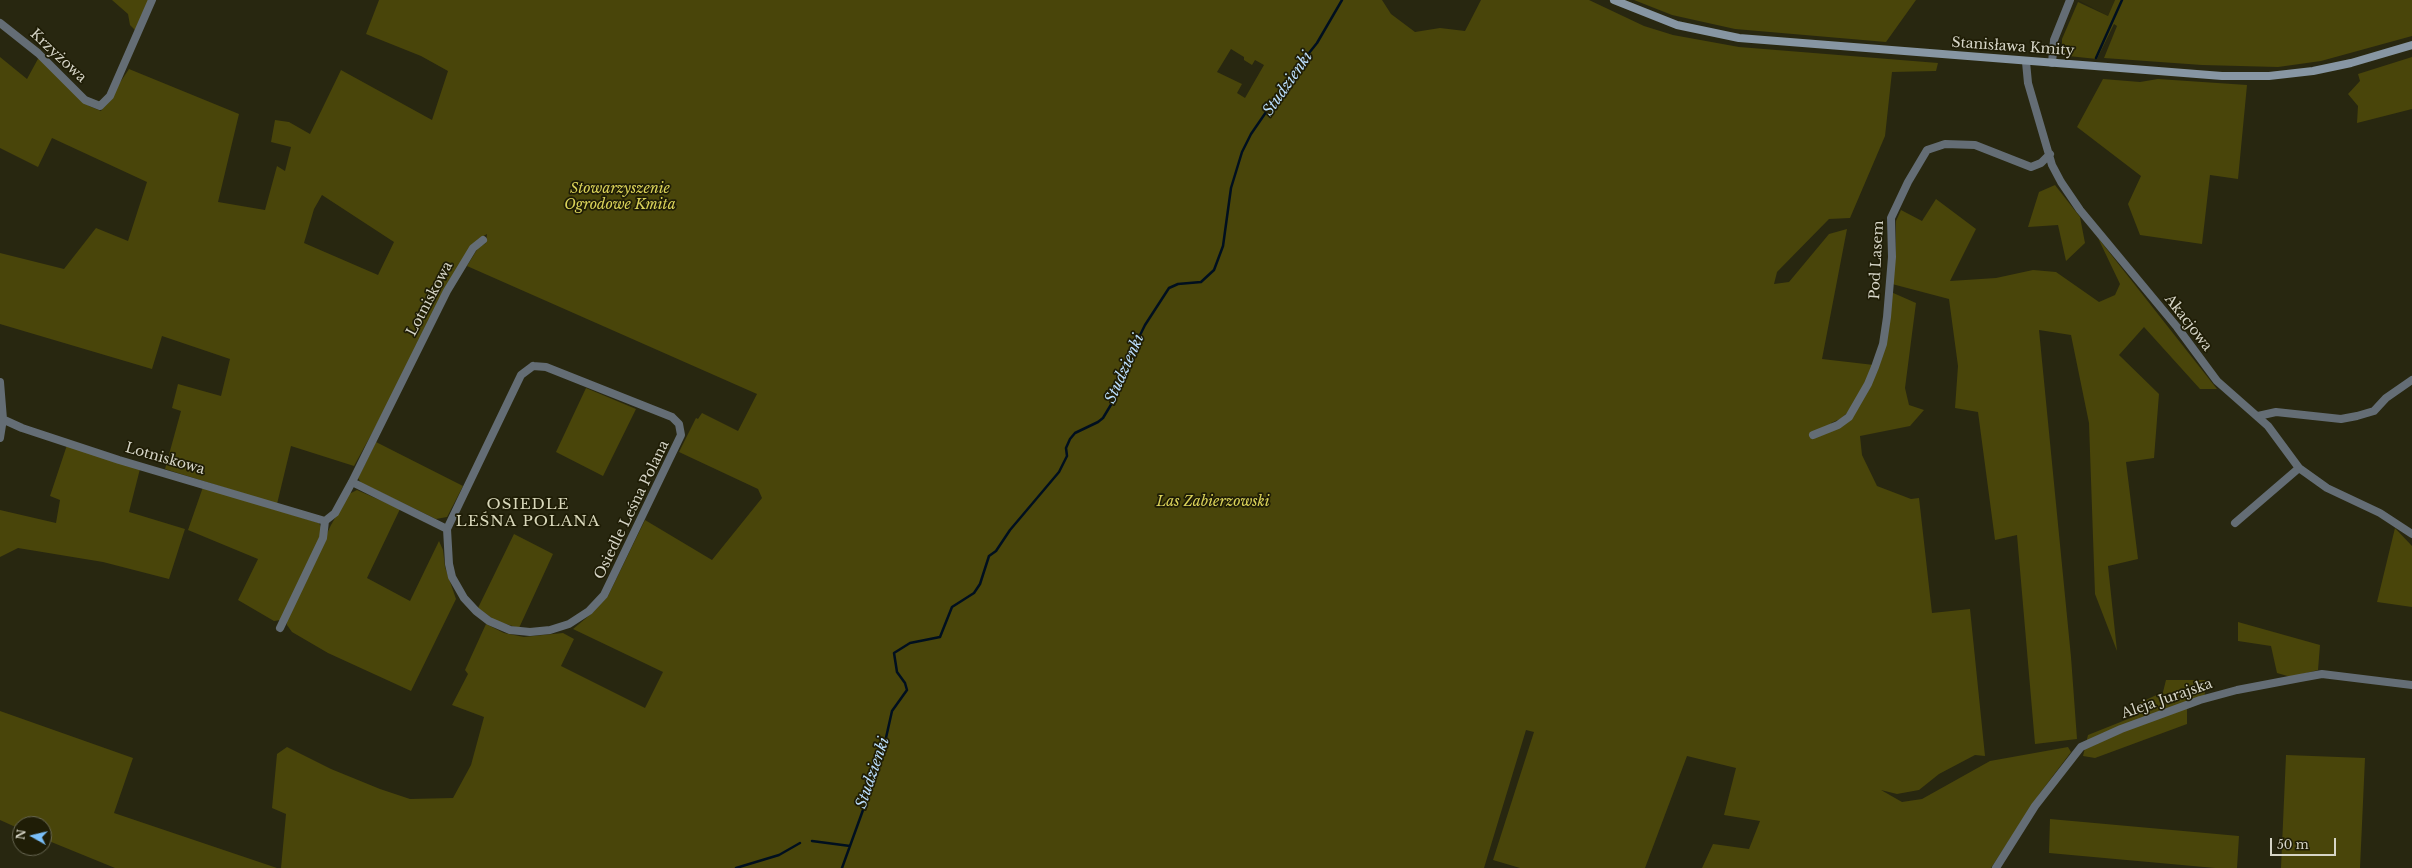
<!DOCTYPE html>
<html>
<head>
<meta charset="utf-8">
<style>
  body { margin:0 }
  #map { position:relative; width:2412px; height:868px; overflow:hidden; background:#282710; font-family:"Libre Baskerville",serif }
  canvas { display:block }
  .north { position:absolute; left:12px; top:816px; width:40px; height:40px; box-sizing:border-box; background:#1f1d06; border:1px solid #686753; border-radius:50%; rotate:278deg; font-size:11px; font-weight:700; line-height:16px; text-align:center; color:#d6d5c7 }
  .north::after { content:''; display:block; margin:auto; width:14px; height:18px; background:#7abff8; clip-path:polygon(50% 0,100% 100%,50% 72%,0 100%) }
  .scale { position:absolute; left:2270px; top:838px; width:66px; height:18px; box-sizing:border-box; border:2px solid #d6d5c7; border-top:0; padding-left:5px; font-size:12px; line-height:14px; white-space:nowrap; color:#d6d5c7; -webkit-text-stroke:3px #1f1d06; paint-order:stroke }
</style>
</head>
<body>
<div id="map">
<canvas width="2412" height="868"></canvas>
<div class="north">N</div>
<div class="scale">50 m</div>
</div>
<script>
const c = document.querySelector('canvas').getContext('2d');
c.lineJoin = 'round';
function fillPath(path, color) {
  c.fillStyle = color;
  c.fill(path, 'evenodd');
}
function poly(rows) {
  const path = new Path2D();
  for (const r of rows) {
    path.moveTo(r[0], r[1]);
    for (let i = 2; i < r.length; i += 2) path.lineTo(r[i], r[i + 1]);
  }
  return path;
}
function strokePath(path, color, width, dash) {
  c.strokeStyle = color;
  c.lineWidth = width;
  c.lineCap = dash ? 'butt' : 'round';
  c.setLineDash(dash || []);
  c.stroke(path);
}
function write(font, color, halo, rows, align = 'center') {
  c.font = font + ' "Libre Baskerville",serif';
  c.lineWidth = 3.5;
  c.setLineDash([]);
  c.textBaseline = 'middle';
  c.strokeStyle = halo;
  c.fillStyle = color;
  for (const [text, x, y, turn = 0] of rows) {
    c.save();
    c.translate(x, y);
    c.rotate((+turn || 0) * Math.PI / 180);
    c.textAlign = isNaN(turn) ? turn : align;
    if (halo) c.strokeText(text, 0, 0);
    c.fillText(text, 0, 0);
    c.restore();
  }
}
fillPath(poly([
  [2078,0,2115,0,2108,16]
]), '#2e2c0d');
fillPath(poly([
  [112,0,149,0,135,30,130,25,128,14],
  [379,0,1382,0,1391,14,1415,32,1440,28,1465,31,1481,0,1589,0,1644,26,1673,35,1739,47,1938,63,1936,71,1892,72,1885,136,1850,218,1829,219,1777,272,1774,284,1789,282,1829,234,1847,229,1822,359,1874,365,1852,409,1840,419,1831,423,1832,429,1851,419,1870,386,1891,292,1916,303,1905,388,1909,405,1924,410,1910,426,1860,436,1862,455,1877,486,1911,499,1919,498,1932,613,1970,609,1985,756,1975,755,1939,774,1919,790,1897,794,1881,790,1902,802,1922,799,1990,761,2068,747,2071,752,2040,793,1991,868,1702,868,1713,844,1749,849,1760,821,1724,815,1736,768,1687,756,1645,868,1520,868,1493,860,1534,732,1526,730,1484,868,281,868,286,814,272,808,277,754,287,747,331,769,380,789,410,799,453,798,471,765,484,717,452,705,468,674,465,670,486,624,504,633,524,637,563,633,574,639,561,666,645,708,663,672,573,629,591,614,608,596,645,520,712,560,762,498,758,489,679,452,696,418,698,419,702,413,738,431,757,394,467,266,478,248,486,243,487,234,478,239,354,466,291,446,277,504,165,469,181,411,172,408,178,384,221,396,230,359,162,336,152,369,0,324,0,253,64,269,96,228,128,241,147,182,52,138,38,167,0,148,0,57,27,79,39,57,89,106,101,111,129,69,239,114,218,202,265,210,277,166,285,171,291,147,271,142,275,120,289,122,310,134,341,70,432,120,448,71,421,56,366,34],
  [1231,49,1244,57,1244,60,1252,65,1255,60,1264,65,1245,98,1237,93,1242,84,1217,72],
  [322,195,394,242,378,275,304,243,314,209],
  [1634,0,1916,0,1886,42,1735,29,1672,15],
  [2115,0,2412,0,2412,36,2321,61,2278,67,2202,65,2104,58,2117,26,2114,24,2097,59,2068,56,2062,49,2062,39,2078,2,2108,16],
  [2412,57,2412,109,2357,123,2358,106,2348,94,2360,81,2358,74],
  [2103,79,2140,82,2158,79,2247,85,2238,179,2210,175,2202,244,2140,235,2128,204,2141,176,2077,127],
  [2055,185,2080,217,2085,243,2066,261,2058,225,2028,227,2039,192],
  [1936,199,1976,229,1950,281,1996,278,2033,270,2056,272,2099,302,2115,295,2120,284,2098,238,2217,389,2200,389,2144,327,2119,355,2159,394,2154,458,2126,462,2138,559,2108,566,2117,651,2095,594,2089,423,2071,335,2039,330,2071,657,2077,739,2035,744,2017,535,1995,540,1978,412,1955,408,1958,366,1949,299,1892,284,1896,248,1896,221,1901,210,1922,221],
  [586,388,636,409,603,476,556,452],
  [376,442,463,486,447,517,436,519,361,483,358,478],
  [67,445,140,469,129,512,185,529,169,579,103,562,18,548,0,557,0,510,56,523,60,500,50,496],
  [203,487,319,523,322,529,321,537,281,620,274,621,238,600,258,559,188,530],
  [357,490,400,509,367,578,410,601,439,541,443,550,445,567,456,599,411,691,328,653,292,632,287,625,287,617,331,525,349,494],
  [2395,528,2412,546,2412,607,2377,602],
  [514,534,553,554,519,628,496,621,478,608],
  [2238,622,2320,645,2318,670,2291,677,2277,673,2271,646,2238,641],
  [2166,680,2206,680,2204,702,2187,709,2187,724,2095,758,2083,756,2088,735,2138,715,2139,703,2163,692],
  [0,711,133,758,114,813,277,868,115,868,44,839,44,824,20,824,20,829,0,820],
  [2286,755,2365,758,2360,868,2281,868],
  [2050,819,2239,836,2237,868,2215,868,2049,853]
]), '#49450a');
strokePath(poly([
  [2096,58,2122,0],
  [812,841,850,846],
  [736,868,779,855,800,843],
  [842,868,867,799,869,785,881,760,892,711,907,690,905,683,897,672,894,653,910,643,940,637,952,607,974,593,980,584,989,556,996,551,1010,530,1059,472,1067,456,1066,448,1070,439,1075,433,1098,422,1103,418,1115,398,1119,378,1145,325,1169,288,1178,284,1201,282,1214,270,1223,246,1231,188,1242,152,1251,134,1293,73,1317,43,1342,0]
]), '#000f1f', 2.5);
strokePath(poly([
  [0,23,38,53,85,100,100,106,110,96,152,0],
  [2026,62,2028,83,2052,165,2061,182,2080,210,2177,327,2217,381,2268,426,2299,468,2327,488,2380,513,2412,534],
  [533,366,546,367,672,417,679,424,681,435,604,595,589,611,569,624,550,630,530,632,510,630,489,621,476,611,464,598,452,577,449,564,447,529,521,375,533,366],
  [0,382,3,419,0,438],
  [2258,416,2276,412,2341,419,2357,416,2374,411,2386,398,2412,380],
  [0,418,22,428,119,460,325,521,335,513,352,482,447,291,473,248,483,240],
  [1813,435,1838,425,1849,417,1868,384,1875,367,1883,344,1887,317,1892,257,1891,218,1908,182,1927,150,1945,144,1975,145,2031,167,2041,163,2050,154],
  [352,482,447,529],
  [2235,523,2299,468],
  [280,628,323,538,325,521],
  [1996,868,2035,806,2081,747,2121,729,2200,700,2237,690,2300,678,2322,674,2412,685]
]), '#646d75', 8);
strokePath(poly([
  [2052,63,2054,40,2070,0]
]), '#646d75', 8);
strokePath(poly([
  [1614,0,1677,25,1739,38,2222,76,2269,76,2313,71,2351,63,2412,45]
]), '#8796a3', 8);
write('14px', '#d6d5c7', '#1f1d06', [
  ["Stanisława Kmity",2013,47,4],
  ["Krzyżowa",58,56,43],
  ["Pod Lasem",1877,260,-87],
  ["Lotniskowa",430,299,-62],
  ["Akacjowa",2188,323,52],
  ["Lotniskowa",165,459,16],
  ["Osiedle Leśna Polana",632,510,-64],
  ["Aleja Jurajska",2167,699,-19]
]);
write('italic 14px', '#dad259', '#1f1d06', [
  ["Stowarzyszenie",620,189],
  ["Ogrodowe Kmita",620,205],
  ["Las Zabierzowski",1213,502]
]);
write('italic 15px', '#baddfc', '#1f1d06', [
  ["Studzienki",1288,84,-55],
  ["Studzienki",1125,369,-66],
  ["Studzienki",873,773,-71]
]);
c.letterSpacing = '1px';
write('15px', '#d9d8bb', '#1f1d06', [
  ["OSIEDLE",528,505],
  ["LEŚNA POLANA",528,522]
]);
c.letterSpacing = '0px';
</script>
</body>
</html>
